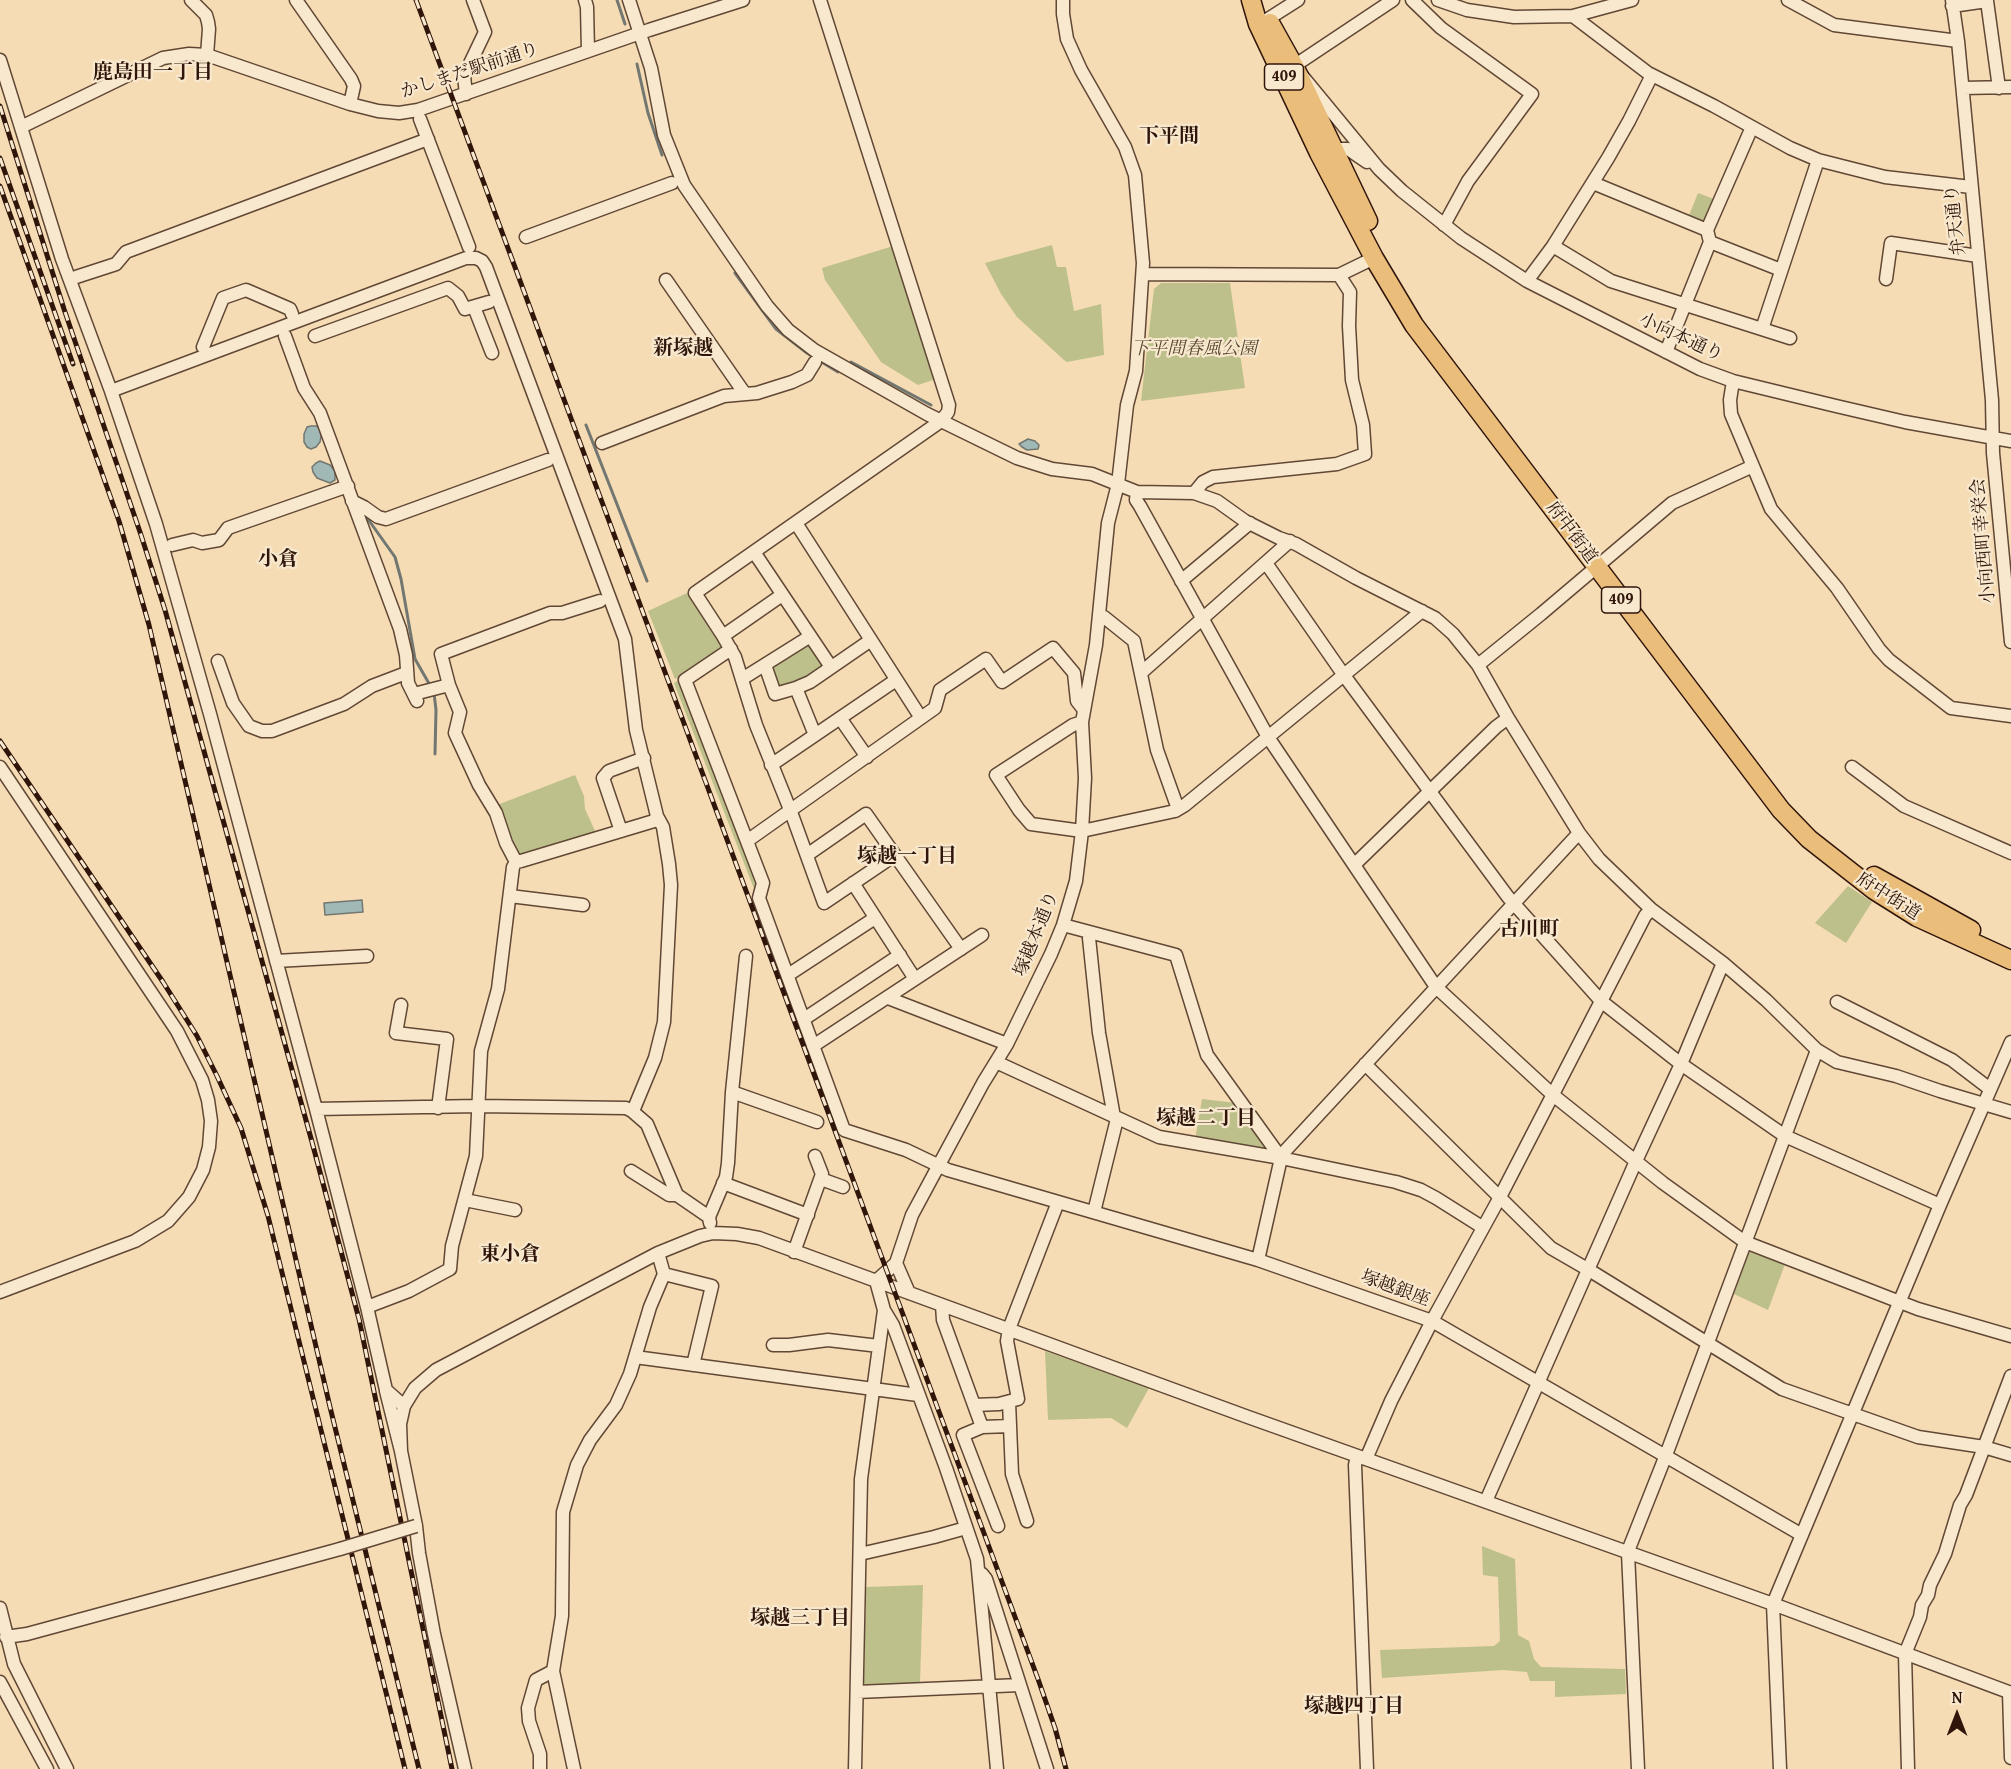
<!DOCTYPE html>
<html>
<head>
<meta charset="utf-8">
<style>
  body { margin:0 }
  #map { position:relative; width:2011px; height:1769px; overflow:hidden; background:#f5dcb4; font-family:"Gentium Book Plus",serif }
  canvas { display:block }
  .north { position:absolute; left:1927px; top:1685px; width:60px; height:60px; -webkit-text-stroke:4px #f8e8ce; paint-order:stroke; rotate:0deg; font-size:16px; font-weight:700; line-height:24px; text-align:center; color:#30150b }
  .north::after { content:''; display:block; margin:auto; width:21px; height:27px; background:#30150b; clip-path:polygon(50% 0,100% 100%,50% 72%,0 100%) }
</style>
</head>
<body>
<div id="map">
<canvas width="2011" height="1769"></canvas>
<div class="north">N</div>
</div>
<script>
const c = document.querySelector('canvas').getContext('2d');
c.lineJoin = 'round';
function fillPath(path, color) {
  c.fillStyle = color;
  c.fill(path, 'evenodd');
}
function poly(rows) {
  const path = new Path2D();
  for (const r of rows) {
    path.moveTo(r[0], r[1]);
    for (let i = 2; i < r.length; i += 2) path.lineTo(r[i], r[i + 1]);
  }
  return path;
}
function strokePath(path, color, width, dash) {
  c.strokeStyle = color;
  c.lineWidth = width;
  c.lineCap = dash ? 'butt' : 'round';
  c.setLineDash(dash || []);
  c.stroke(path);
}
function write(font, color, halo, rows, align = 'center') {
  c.font = font + ' "Gentium Book Plus","Noto Serif JP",serif';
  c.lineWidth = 4.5;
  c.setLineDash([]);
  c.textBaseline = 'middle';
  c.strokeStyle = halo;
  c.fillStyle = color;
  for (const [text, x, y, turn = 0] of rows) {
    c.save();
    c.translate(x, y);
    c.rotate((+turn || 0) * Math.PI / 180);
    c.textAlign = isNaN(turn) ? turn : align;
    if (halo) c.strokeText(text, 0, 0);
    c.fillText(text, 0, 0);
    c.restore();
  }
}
fillPath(poly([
  [1698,193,1714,199,1705,225,1688,218],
  [1052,245,1057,267,1066,267,1074,311,1101,304,1104,355,1067,362,1064,360,1017,317,1001,294,985,263],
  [893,246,936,379,918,385,881,362,825,280,822,268],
  [1161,283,1230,283,1245,388,1141,401,1154,289],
  [687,593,723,645,722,650,675,679,648,611],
  [807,642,823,666,807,679,778,688,771,666],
  [679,680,756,879,756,894,674,683],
  [575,775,584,796,585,809,596,833,517,856,497,805],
  [1848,886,1872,902,1846,943,1815,923],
  [1202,1099,1236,1103,1275,1154,1195,1140],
  [1749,1252,1785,1264,1768,1310,1734,1294],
  [1045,1351,1149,1388,1127,1428,1111,1418,1048,1420],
  [1482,1546,1515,1559,1518,1635,1529,1641,1534,1659,1541,1667,1625,1669,1626,1694,1555,1697,1555,1681,1530,1681,1527,1672,1503,1670,1382,1678,1380,1650,1494,1646,1500,1641,1498,1577,1483,1575],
  [923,1585,920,1684,869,1688,864,1683,866,1587]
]), '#bdc08b');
const water = poly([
  [311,426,317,426,320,430,321,437,320,442,316,447,311,449,307,447,304,442,304,434,307,427,311,426],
  [1028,439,1035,441,1039,445,1038,449,1027,450,1022,447,1019,444,1028,439],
  [320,461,330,465,335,471,335,480,330,483,317,478,313,472,312,467,316,463,320,461],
  [362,900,363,912,325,915,324,903,362,900]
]);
fillPath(water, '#a0b9b6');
strokePath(water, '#737772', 1.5);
strokePath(poly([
  [617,0,625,24],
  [637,64,648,113,662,155],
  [735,273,776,329,807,353,838,372],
  [851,362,931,405],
  [586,425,647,581],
  [365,515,395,557,401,579,415,659,431,687],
  [434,693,436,710,435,754]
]), '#737772', 3);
const minor = poly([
  [191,0,206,15,208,22,209,29,207,55],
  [296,0,351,79,354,86,350,104],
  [585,0,587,7,588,51],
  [629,0,651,68,664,135,684,185,767,306,788,330,814,350,927,414,1017,458,1052,469,1092,474,1137,492,1194,493,1217,501,1245,521,1279,538,1296,544,1356,578,1435,618,1453,634,1478,665,1508,718,1579,833,1599,859,1651,909,1723,963,1766,1000,1817,1050,1837,1062,1896,1076,1940,1091,2011,1112],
  [820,0,949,405,948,412,941,421,695,593,723,636,735,657,756,725,791,812,824,903,895,855],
  [1393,0,1294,66,1379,169,1402,191,1461,238,1527,281,1700,369,1733,381,1836,406,1905,422,2011,441],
  [1412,0,1441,28,1532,94,1468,181,1444,225],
  [1438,0,1467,10,1514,17,1573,16,1632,0],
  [1788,0,1834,25,1958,41],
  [1952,0,1958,41,1992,400,1993,453,2011,642],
  [1952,6,1987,1,1999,88],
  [1573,16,1648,73,1714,106,1790,148,1818,160,1885,177,1971,187],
  [1268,19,1298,0],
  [0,60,62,259,111,391,156,524,210,714,316,1109,367,1307,386,1390,404,1406],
  [1963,88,2011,87],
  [466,94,464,76,485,32,473,0],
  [420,119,469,247],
  [21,127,163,58,189,54,207,55,350,104,378,111,399,113,418,110,649,30,743,0],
  [1329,149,1348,149,1367,162],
  [1593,183,1707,230],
  [526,237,672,183],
  [1710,242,1781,270],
  [1553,246,1611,281,1790,338],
  [1144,274,1339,275,1374,258],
  [76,277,116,264,126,252,428,139],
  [1886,279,1891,243,1978,256],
  [666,280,745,394],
  [1527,281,1553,246,1608,158,1629,121,1652,75],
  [474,307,492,353],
  [1762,329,1818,160],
  [285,336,304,388,320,413,400,629,406,655,408,683,417,701],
  [315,336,448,288,458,296,465,309,489,302],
  [203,347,223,298,246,290,290,309,292,314],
  [1666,352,1710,242,1707,230,1752,127],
  [1733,381,1730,400,1731,414,1771,509,1837,588,1879,649,1889,660,1951,708,2011,716],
  [111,391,466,258,476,258,482,261,486,267,625,639,636,730,657,816,654,821,521,861,516,862,513,867,498,989,481,1051,476,1156,452,1246,450,1269,409,1291,367,1307],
  [602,443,724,396,757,393,792,382,807,375,815,362],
  [1137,492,1136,500,1140,506,1268,737,1436,987,1553,1095,1663,1183,1745,1242,1918,1309,2011,1336],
  [1194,493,1203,482,1213,477,1337,464,1365,454,1363,425,1352,380,1349,326,1350,292,1339,275],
  [352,501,364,507,378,517,386,519,548,460],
  [796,523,921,718],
  [172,545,193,540,202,543,219,540,228,528,348,486],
  [754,552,831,667],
  [1266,563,1343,674,1508,897,1601,1001,1681,1064,1785,1136,1940,1205],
  [1181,581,1250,523],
  [1099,617,1104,617,1134,641,1157,750,1178,809],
  [723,636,782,595],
  [731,649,685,680,763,883,759,898,844,1130,906,1150,948,1170,1258,1260,1432,1321,1802,1535],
  [218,661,233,703,249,726,262,731,272,731,344,704,372,686,406,673],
  [765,665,775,694,796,688],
  [1478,665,1541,614,1672,503,1753,466],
  [1141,673,1290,541],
  [742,679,809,637],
  [414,694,449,685],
  [840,718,867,757],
  [1082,722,1073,725,996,775,1019,810,1031,824,1082,831,1175,811,1185,805,1422,611],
  [815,735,796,688,810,682,871,640],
  [771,765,896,680],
  [0,767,177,1031,202,1080,208,1100,211,1121,209,1147,203,1170,189,1197,168,1221,135,1241,0,1292],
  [1852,767,1904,806,2011,853],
  [621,831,603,778,609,771,644,758],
  [747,841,935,708,940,690,986,659,1002,682,1053,648,1074,673,1077,701,1084,710],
  [807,855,866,814,961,949],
  [516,862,506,843,496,813,479,785,455,733,460,712,449,685,441,654,550,613,562,613,600,601],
  [1354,865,1496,727,1508,718],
  [853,883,915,979],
  [510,896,583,905],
  [1063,925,1176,955,1207,1055,1281,1158,1396,1182,1421,1190,1436,1198,1482,1227],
  [1091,934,1089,938,1099,1033,1114,1117],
  [276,961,367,956],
  [788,975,875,918],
  [888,998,1007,1044],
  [1837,1002,1952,1060,1990,1089],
  [401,1005,396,1033,447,1039,438,1108],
  [804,1019,900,955],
  [813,1046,982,935],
  [996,1062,1159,1137,1281,1158],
  [1365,1064,1551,1248,1589,1270,1782,1389,1918,1437,1984,1447,2011,1455],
  [732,1092,817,1122],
  [316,1109,477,1106,626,1108,632,1111,647,1124,677,1195,709,1217],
  [633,1111,655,1058,664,1022,671,885,669,864,663,827,657,816],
  [631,1171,669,1195,677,1195],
  [821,1179,843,1187],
  [723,1183,808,1215],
  [465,1200,515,1210],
  [1094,1212,1117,1119],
  [710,1223,709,1217,726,1177,728,1163,732,1092,746,956],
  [794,1252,822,1174,815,1156],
  [1258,1260,1281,1158,1286,1150,1579,833],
  [664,1274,712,1286,693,1365],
  [909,1293,896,1263,912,1215,983,1083,1007,1044,1051,954,1063,925,1076,881,1082,831,1085,778,1082,722,1096,645,1108,523,1118,484,1127,405,1136,371,1143,263,1135,175,1125,147,1081,70,1067,39,1063,14,1063,0],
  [942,1305,943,1320,982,1427,963,1435,998,1526],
  [884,1310,893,1325,946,1468,977,1559,997,1769],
  [773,1345,789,1345,828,1340,879,1346],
  [635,1357,918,1395],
  [386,1391,401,1451,416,1526,419,1553,434,1634,465,1769],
  [1009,1402,1012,1474,1027,1521],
  [974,1405,999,1404,1018,1399,1007,1341,1009,1329,1058,1202],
  [982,1427,1010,1426],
  [401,1451,400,1424,404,1406,415,1388,436,1370,658,1253,700,1236,713,1233,737,1234,759,1238,1248,1417,1773,1604,2011,1693],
  [1357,1456,1355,1465,1367,1769],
  [1366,1459,1391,1401,1432,1321,1500,1197,1645,916,1651,909],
  [1486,1501,1636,1161,1681,1064,1723,963],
  [860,1554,934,1537,966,1528],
  [982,1574,986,1579,1047,1769],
  [0,1608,14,1664,67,1769],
  [6,1637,27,1634,340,1549],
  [0,1682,47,1769],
  [857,1692,1020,1685],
  [2009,1692,2011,1758],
  [540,1769,540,1754,529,1721,528,1708,536,1680,553,1671],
  [574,1769,553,1671,562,1616,563,1512,577,1465,590,1440,616,1405,630,1374,650,1307,664,1274,658,1253],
  [855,1769,861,1479,884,1310,876,1281,896,1263],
  [1638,1769,1628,1553,1630,1546,1666,1455,1817,1050],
  [1780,1769,1773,1604,1940,1205,2011,1042],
  [1908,1769,1905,1654,1920,1617,1922,1605,1928,1595,1930,1585,1945,1554,1960,1505,1966,1495,2011,1376]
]);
const highway = poly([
  [1251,0,1258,24,1319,153,1374,258,1414,325,1781,810,1809,839,1874,890,1917,917,2011,960],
  [1270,23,1294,66,1368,221],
  [1874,876,1971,930]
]);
strokePath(minor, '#614735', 15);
strokePath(highway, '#30150b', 21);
strokePath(minor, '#f8e8ce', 12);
strokePath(highway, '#eabe7a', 18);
const rail = poly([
  [416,0,1038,1679,1055,1728,1066,1769],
  [0,106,64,309,141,535,165,610,312,1142,359,1319,452,1769],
  [0,158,73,364],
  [0,186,119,521,149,625,330,1407,419,1769],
  [0,741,163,982,197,1036,217,1076,241,1128,268,1216,405,1769]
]);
strokePath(rail, '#30150b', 5);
strokePath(rail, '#f8e8ce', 3, [9]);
const minorBridge = poly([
  [340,1549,416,1526]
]);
strokePath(minorBridge, '#614735', 15, []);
strokePath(minorBridge, '#f8e8ce', 12);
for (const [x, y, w] of [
  [1284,77,39],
  [1621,600,39]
]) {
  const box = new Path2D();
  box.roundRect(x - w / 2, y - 13, w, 26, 4.5);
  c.fillStyle = '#f8e8ce';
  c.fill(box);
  strokePath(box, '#30150b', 1.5);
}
write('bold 16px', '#30150b', null, [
  ["409",1284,77],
  ["409",1621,600]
]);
write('18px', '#30150b', '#f8e8ce', [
  ["かしまだ駅前通り",470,71,-18],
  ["弁天通り",1956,220,-96],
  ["小向本通り",1681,338,25],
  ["府中街道",1571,533,53],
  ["小向西町幸栄会",1984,541,-95],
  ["府中街道",1888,897,33],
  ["塚越本通り",1037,934,-68],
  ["塚越銀座",1395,1289,20]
]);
write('italic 18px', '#5a4831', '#f8e8ce', [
  ["下平間春風公園",1194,349]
]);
write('bold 20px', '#30150b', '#f8e8ce', [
  ["鹿島田一丁目",153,73],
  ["下平間",1169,137],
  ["新塚越",683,349],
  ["小倉",278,560],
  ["塚越一丁目",907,857],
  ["古川町",1529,930],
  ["塚越二丁目",1206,1119],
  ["東小倉",510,1255],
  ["塚越三丁目",800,1619],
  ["塚越四丁目",1354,1707]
]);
</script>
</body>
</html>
